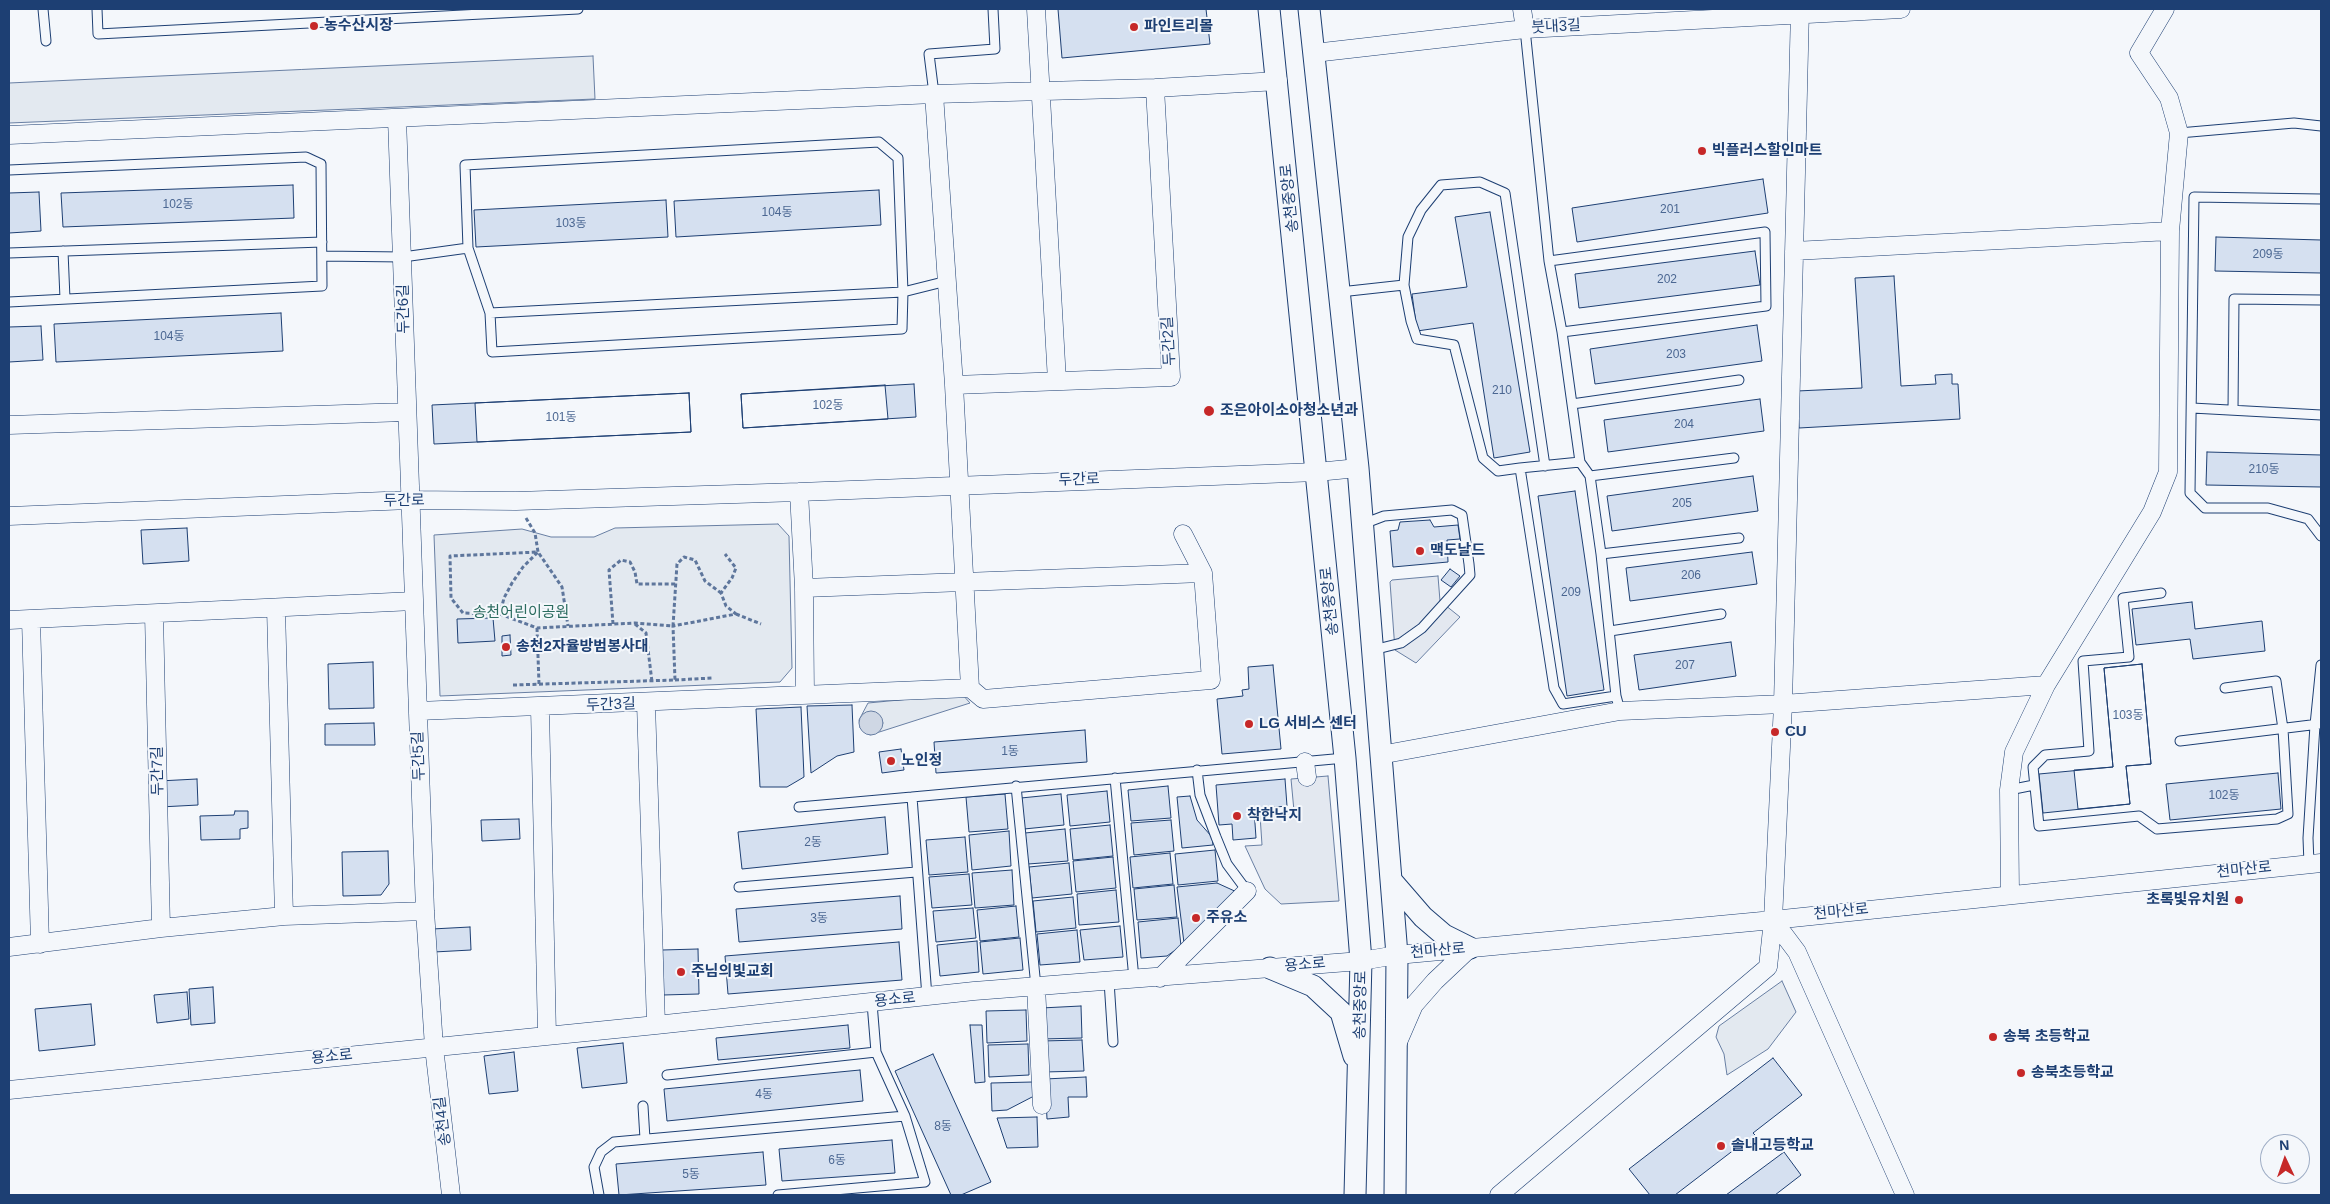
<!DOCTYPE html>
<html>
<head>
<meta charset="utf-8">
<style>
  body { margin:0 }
  #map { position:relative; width:2330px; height:1204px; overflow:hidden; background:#f4f7fb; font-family:Arial,sans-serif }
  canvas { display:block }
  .frame { position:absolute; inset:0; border:10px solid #1d3f73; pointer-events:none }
  .north { position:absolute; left:2260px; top:1134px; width:50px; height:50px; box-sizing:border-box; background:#f4f7fb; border:1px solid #9eadc5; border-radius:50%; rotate:357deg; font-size:14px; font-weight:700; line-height:20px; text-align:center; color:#1d3f73 }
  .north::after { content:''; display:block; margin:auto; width:18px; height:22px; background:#c62828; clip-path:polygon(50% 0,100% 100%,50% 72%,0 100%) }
</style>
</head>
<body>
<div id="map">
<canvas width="2330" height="1204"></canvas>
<div class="frame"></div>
<div class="north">N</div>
</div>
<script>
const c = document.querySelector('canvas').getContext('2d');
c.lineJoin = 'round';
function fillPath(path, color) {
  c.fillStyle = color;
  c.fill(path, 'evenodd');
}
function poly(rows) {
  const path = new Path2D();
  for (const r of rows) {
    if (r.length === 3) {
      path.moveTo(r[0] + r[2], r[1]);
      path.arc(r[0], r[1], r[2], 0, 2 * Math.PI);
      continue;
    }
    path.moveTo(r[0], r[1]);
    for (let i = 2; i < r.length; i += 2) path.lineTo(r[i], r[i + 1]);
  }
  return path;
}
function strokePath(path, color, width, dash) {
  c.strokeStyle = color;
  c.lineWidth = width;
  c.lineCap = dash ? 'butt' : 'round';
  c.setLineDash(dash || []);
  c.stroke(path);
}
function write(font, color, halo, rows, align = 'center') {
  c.font = font + ' Arial,"Noto Sans KR",sans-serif';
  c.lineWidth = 4;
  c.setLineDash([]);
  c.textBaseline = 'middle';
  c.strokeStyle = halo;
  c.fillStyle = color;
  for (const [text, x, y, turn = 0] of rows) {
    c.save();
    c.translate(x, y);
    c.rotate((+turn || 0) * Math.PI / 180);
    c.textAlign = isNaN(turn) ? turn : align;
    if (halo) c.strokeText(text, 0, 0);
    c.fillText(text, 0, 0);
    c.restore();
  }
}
const green = poly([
  [593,56,595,99,9,123,9,83,593,56],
  [778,524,789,536,792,668,780,682,440,696,434,535,522,529,551,537,594,537,615,528,778,524],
  [962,694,970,703,870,735,860,728,859,720,868,703,962,694],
  [1782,981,1796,1012,1768,1049,1727,1075,1724,1054,1716,1037,1719,1026,1782,981]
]);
fillPath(green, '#e3e9f0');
strokePath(green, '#687fa3', 1);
const parking = poly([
  [1438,576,1440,601,1460,617,1416,663,1395,650,1390,582,1392,580,1438,576],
  [1328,776,1339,901,1281,904,1265,889,1245,846,1262,845,1260,815,1294,811,1291,779,1328,776]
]);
fillPath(parking, '#e3e8f0');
strokePath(parking, '#687fa3', 1);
const water = poly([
  [871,723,12]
]);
fillPath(water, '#cfd7e4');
strokePath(water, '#687fa3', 1);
const building = poly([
  [1058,9,1206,9,1210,44,1062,58,1058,9],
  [1763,179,1768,213,1577,242,1572,208,1763,179],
  [293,185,294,218,63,227,61,193,293,185],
  [879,190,881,225,676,237,674,201,879,190],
  [39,192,41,231,9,233,9,193,39,192],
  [666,200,668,237,476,247,474,210,666,200],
  [1490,212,1530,452,1494,458,1473,323,1417,331,1412,294,1467,287,1455,217,1490,212],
  [2216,237,2321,240,2321,273,2215,271,2216,237],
  [1755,251,1760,285,1579,308,1575,274,1755,251],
  [1894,276,1901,386,1936,384,1935,375,1952,374,1952,384,1958,384,1960,419,1799,428,1797,391,1862,388,1855,278,1894,276],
  [281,313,283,351,56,362,54,324,281,313],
  [1757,325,1762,361,1595,384,1590,349,1757,325],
  [41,326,43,360,9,362,9,327,41,326],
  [914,384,916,417,743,428,741,394,914,384],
  [885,385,888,419,743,428,741,394,885,385],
  [689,393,691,432,434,444,432,405,689,393],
  [689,393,691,432,477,442,475,403,689,393],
  [1760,399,1764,431,1608,452,1604,420,1760,399],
  [2207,452,2321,455,2321,487,2206,485,2207,452],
  [1753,476,1758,511,1612,531,1607,496,1753,476],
  [1575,491,1604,690,1567,696,1538,496,1575,491],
  [1430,520,1434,527,1458,525,1460,539,1447,540,1448,562,1393,567,1390,531,1398,530,1400,522,1430,520],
  [187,528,189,561,143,564,141,530,187,528],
  [1752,552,1757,584,1630,601,1626,568,1752,552],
  [1450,569,1460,576,1451,587,1441,580,1450,569],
  [2192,602,2195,629,2262,621,2265,651,2193,659,2190,639,2136,645,2132,609,2192,602],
  [493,618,495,641,458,643,457,619,493,618],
  [510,635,511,655,502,656,502,636,510,635],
  [1731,642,1736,676,1639,690,1634,655,1731,642],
  [373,662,374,708,329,709,328,664,373,662],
  [2142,664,2151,764,2126,766,2130,804,2043,813,2039,774,2113,767,2104,668,2142,664],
  [2142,664,2151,764,2126,766,2130,804,2078,809,2074,770,2113,767,2104,668,2142,664],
  [1273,665,1281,749,1222,754,1217,699,1243,696,1242,690,1249,689,1248,667,1273,665],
  [852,705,854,752,837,756,811,773,807,706,852,705],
  [801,707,804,777,787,787,760,787,756,709,801,707],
  [374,723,375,745,325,745,325,724,374,723],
  [1085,730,1087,762,936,773,934,742,1085,730],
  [901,749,904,770,882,773,879,752,901,749],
  [2278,773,2281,809,2170,820,2166,784,2278,773],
  [197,779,198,805,160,807,159,781,197,779],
  [1285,779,1287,806,1254,809,1256,838,1233,840,1232,824,1219,825,1216,785,1285,779],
  [1168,786,1171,818,1131,821,1128,790,1168,786],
  [1107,791,1110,822,1070,826,1067,795,1107,791],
  [1005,794,1008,829,969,832,966,797,1005,794],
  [1061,794,1064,825,1024,829,1021,798,1061,794],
  [1190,796,1197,820,1212,837,1213,845,1182,848,1177,797,1190,796],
  [235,811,248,811,248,828,240,829,240,839,201,840,200,816,234,815,235,811],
  [885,817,888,854,742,869,738,832,885,817],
  [519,819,520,839,482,841,481,820,519,819],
  [1171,820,1174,851,1134,855,1131,823,1171,820],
  [1110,825,1113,856,1073,860,1070,829,1110,825],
  [1065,829,1068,861,1028,864,1025,833,1065,829],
  [1009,831,1011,866,972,870,969,835,1009,831],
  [965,837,968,872,929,875,926,840,965,837],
  [1215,850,1218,881,1178,885,1175,854,1215,850],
  [388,851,389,884,381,895,343,896,342,852,388,851],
  [1170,853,1173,884,1133,888,1130,857,1170,853],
  [1113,857,1116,888,1076,892,1073,861,1113,857],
  [1069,863,1072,894,1032,898,1029,867,1069,863],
  [1012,870,1014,905,975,908,972,873,1012,870],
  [969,874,972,905,932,908,929,877,969,874],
  [1217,883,1239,893,1184,943,1177,887,1217,883],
  [1174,885,1177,917,1137,920,1134,889,1174,885],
  [1116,890,1119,922,1079,925,1077,894,1116,890],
  [900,896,902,929,739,942,736,909,900,896],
  [1073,897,1076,928,1036,932,1033,901,1073,897],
  [1016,906,1019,937,980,941,977,910,1016,906],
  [973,908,976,938,936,942,933,911,973,908],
  [1178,918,1181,946,1167,956,1141,958,1138,922,1178,918],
  [1120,926,1123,957,1084,960,1080,930,1120,926],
  [470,927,471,950,434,952,432,929,470,927],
  [1077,930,1080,962,1040,965,1037,934,1077,930],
  [1020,938,1023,970,983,974,980,942,1020,938],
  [977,941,979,972,940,976,937,945,977,941],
  [899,942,902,980,728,994,725,956,899,942],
  [698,949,699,994,663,995,662,950,698,949],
  [213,987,215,1023,191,1025,189,989,213,987],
  [187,992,189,1019,157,1023,154,995,187,992],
  [91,1004,95,1045,39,1051,35,1009,91,1004],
  [1081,1006,1082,1038,1042,1039,1041,1008,1081,1006],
  [1026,1010,1027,1041,987,1043,986,1011,1026,1010],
  [848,1025,850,1048,718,1060,716,1038,848,1025],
  [970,1025,982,1025,985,1082,975,1083,970,1025],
  [1082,1040,1084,1071,1044,1072,1042,1041,1082,1040],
  [623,1043,627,1083,582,1088,577,1048,623,1043],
  [1028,1044,1029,1075,989,1077,988,1045,1028,1044],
  [514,1052,518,1091,489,1094,484,1056,514,1052],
  [933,1054,991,1182,961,1195,951,1195,895,1071,933,1054],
  [1773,1058,1802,1095,1753,1133,1758,1138,1742,1151,1739,1146,1675,1195,1650,1195,1629,1169,1773,1058],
  [860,1070,863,1101,667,1121,664,1089,860,1070],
  [1086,1077,1087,1097,1068,1097,1069,1117,1047,1119,1045,1079,1086,1077],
  [1033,1082,1034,1096,1007,1110,992,1111,991,1083,1033,1082],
  [1037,1117,1038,1147,1007,1148,997,1118,1037,1117],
  [892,1140,895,1173,782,1181,779,1149,892,1140],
  [763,1152,766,1185,619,1195,616,1164,763,1152],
  [1784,1152,1801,1175,1775,1195,1726,1195,1784,1152]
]);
fillPath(building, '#d5e0f0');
strokePath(building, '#1d3f73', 1);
const service = poly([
  [43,9,46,41],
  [97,9,98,34,578,9],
  [1525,29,1549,261,1562,332,1580,462,1590,476,1601,554,1616,696,1620,711],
  [934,94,929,54,995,49,993,9],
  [2179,133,2294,123,2321,126],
  [9,170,306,157,321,164,322,286,9,302],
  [2321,199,2194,197,2190,493,2205,508,2268,508,2308,519,2321,536],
  [468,248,465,165,879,142,898,158,903,292,490,313],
  [63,251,65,299],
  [9,253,322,242],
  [322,256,403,257,468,248,490,313,492,352,902,329,903,292,947,281],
  [1549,261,1765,232,1766,306,1562,332],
  [1404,285,1411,321,1417,339,1454,345,1483,458,1498,471,1520,468],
  [1340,292,1404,285,1408,237,1421,210,1441,185,1480,182,1505,193,1545,466],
  [1572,404,1739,380],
  [2192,408,2321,415],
  [2233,410,2234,299,2321,300],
  [1580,462,1520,468,1554,688,1563,704,1616,696],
  [1590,476,1734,458],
  [1363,524,1384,516,1452,510,1462,515,1469,564,1470,575,1422,628,1401,643,1373,650],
  [1601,554,1739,538],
  [2161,593,2123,598,2129,657,2083,661,2089,751,2045,755,2033,767,2039,826,2139,816,2157,829,2277,819,2288,814,2283,729,2276,681,2225,688],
  [1610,631,1721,614],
  [2180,741,2319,724],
  [1197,770,1200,795,1216,837,1227,864,1247,891],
  [1115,778,1134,979],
  [1016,786,1036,987],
  [2009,790,2034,785],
  [799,807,912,797],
  [2309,864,2308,838,2315,725,2321,665],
  [739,887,916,872],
  [1109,981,1113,1042],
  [927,997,912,797,1345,758],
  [872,1003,876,1052],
  [667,1075,876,1052,905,1116,925,1182,778,1195],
  [643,1106,645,1139],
  [599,1195,594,1167,601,1152,614,1142,905,1116]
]);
const minor = poly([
  [1036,9,1057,381],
  [1522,9,1525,29],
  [1314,53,1525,29,1901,9],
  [934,94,954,385,970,688],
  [397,118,425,911,434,1047,451,1195],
  [9,135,934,94,1155,88,1278,81],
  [1794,251,2170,231],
  [954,385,1171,377,1155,88],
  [9,425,406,412],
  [799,492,804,588,805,694],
  [9,516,410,500,516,501,799,492,1317,472,1358,468],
  [804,588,1203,573],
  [276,608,284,916],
  [154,614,161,928],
  [31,619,40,944],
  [9,620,414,601],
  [646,703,656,1025],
  [540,708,547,1036],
  [418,711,970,688,983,699,1211,680,1203,573,1183,534],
  [1380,755,1620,711,1783,704,2046,685,2152,512,2168,472,2170,231,2179,133,2169,98,2139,53,2165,9],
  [1305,762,1307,777],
  [2010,894,2009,790,2014,752,2046,685],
  [1773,920,1797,952,1905,1195],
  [9,947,161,928,284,916,425,911],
  [1160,978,1247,891],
  [1036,987,1042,1105],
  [1398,1042,1414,1005,1435,981,1470,948],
  [9,1090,656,1025,974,991,1361,961,1397,955,1773,920,2321,863],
  [1499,1195,1768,967,1773,920,1783,704,1800,9]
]);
const tertiary = poly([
  [1269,9,1345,758,1361,961,1355,1195],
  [1309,9,1358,468,1397,955,1395,1195],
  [1391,880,1423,917,1444,935,1470,948],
  [1270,968,1313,986,1341,1012,1354,1056]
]);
strokePath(service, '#1d3f73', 11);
strokePath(minor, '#1d3f73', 19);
strokePath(tertiary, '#1d3f73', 23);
strokePath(poly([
  [526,518,535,533,538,552,450,556,451,598,463,613,500,614,504,598,512,583,523,567,538,552,562,587,568,626],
  [500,614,537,628,635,623,673,626,677,564,684,557,695,560,705,581,721,593],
  [736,614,761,624],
  [613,624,609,570,621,560,630,562,635,572,637,584,676,584],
  [635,624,646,633,652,682],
  [537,628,539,684],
  [675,680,712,678],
  [513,685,675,680,673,626,736,614,726,606,721,593,732,578,736,568,725,554]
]), '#5e769c', 3, [4, 2.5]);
strokePath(service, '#f4f7fb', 9);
strokePath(minor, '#f4f7fb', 18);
strokePath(tertiary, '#f4f7fb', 21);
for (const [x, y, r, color] of [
  [314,26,5,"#c62828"],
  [1134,27,5,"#c62828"],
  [1702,151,5,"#c62828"],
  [1209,411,6,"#c62828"],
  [1420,551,5,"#c62828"],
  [506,647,5,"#c62828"],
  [1249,724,5,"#c62828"],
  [1775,732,5,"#c62828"],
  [891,761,5,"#c62828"],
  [1237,816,5,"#c62828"],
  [2239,900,5,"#c62828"],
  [1196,918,5,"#c62828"],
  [681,972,5,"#c62828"],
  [1993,1037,5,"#c62828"],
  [2021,1073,5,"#c62828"],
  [1721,1146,5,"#c62828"]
]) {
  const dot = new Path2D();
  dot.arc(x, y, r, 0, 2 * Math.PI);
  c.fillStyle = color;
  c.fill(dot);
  strokePath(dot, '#f4f7fb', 2);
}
write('12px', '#4b6792', null, [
  ["102동",178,205],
  ["201",1670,210],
  ["104동",777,213],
  ["103동",571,224],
  ["209동",2268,255],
  ["202",1667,280],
  ["104동",169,337],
  ["203",1676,355],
  ["210",1502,391],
  ["102동",828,406],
  ["101동",561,418],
  ["204",1684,425],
  ["210동",2264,470],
  ["205",1682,504],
  ["206",1691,576],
  ["209",1571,593],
  ["207",1685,666],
  ["103동",2128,716],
  ["1동",1010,752],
  ["102동",2224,796],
  ["2동",813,843],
  ["3동",819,919],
  ["4동",764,1095],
  ["8동",943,1127],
  ["6동",837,1161],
  ["5동",691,1175]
]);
write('bold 15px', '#1d3f73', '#f4f7fb', [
  ["농수산시장",324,26],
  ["파인트리몰",1144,27],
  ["빅플러스할인마트",1712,151],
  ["조은아이소아청소년과",1220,411],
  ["맥도날드",1430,551],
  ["송천2자율방범봉사대",516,647],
  ["LG 서비스 센터",1259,724],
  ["CU",1785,732],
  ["노인정",901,761],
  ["착한낙지",1247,816],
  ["초록빛유치원",2229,900,"right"],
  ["주유소",1206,918],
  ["주님의빛교회",691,972],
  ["송북 초등학교",2003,1037],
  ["송북초등학교",2031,1073],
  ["솔내고등학교",1731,1146]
], 'left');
write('15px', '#1d3f73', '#f4f7fb', [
  ["붓내3길",1556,27,-3],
  ["송천중앙로",1290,198,-96],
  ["두간6길",404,309,-91],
  ["두간2길",1169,341,-93],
  ["두간로",1079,480,-2],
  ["두간로",404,501,-1],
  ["송천중앙로",1330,601,-96],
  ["두간3길",611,705,-2],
  ["두간5길",419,756,-92],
  ["두간7길",158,771,-91],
  ["천마산로",2244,870,-6],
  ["천마산로",1841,912,-6],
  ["천마산로",1438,951,-5],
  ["용소로",1305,965,-5],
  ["용소로",895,1000,-6],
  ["송천중앙로",1361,1005,-89],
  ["용소로",332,1057,-6],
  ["송천4길",443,1121,-97]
]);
write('15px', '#2c6c60', '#f4f7fb', [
  ["송천어린이공원",521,613]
]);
</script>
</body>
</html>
